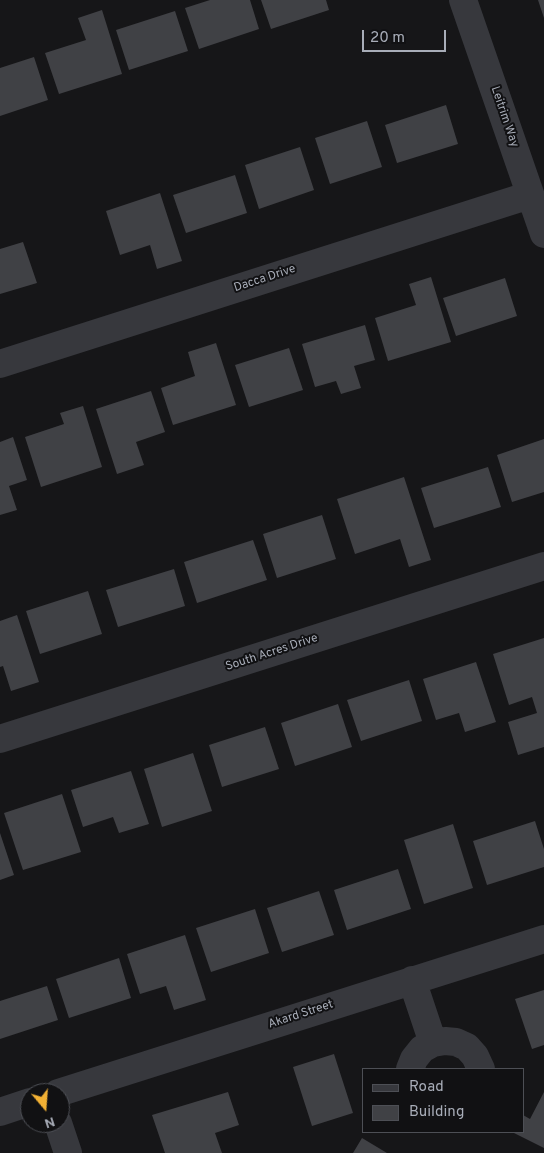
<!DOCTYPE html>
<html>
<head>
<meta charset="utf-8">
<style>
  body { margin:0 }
  #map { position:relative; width:544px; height:1153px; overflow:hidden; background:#161618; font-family:Overpass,sans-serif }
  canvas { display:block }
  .legend { position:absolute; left:362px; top:1068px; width:162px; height:65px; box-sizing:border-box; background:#111113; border:1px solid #4d4f55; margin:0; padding:6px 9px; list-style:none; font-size:15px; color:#a8adb8 }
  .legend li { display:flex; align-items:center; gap:10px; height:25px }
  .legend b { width:25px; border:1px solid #4d4f55 }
  .north { position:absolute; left:20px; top:1083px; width:50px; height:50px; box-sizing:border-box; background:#111113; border:1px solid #4d4f55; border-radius:50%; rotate:162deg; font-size:14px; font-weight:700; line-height:20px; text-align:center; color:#a8adb8 }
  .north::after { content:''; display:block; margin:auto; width:18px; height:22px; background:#f2b134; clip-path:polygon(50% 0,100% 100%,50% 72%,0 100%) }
  .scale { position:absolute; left:362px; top:30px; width:84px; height:22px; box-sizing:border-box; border:2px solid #a8adb8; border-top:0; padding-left:6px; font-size:15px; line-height:18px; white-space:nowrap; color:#a8adb8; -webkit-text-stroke:4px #111113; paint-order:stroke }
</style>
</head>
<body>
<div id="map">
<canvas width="544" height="1153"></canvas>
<ul class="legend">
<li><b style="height:6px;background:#37383d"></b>Road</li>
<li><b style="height:14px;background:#404145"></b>Building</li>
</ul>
<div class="north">N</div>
<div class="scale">20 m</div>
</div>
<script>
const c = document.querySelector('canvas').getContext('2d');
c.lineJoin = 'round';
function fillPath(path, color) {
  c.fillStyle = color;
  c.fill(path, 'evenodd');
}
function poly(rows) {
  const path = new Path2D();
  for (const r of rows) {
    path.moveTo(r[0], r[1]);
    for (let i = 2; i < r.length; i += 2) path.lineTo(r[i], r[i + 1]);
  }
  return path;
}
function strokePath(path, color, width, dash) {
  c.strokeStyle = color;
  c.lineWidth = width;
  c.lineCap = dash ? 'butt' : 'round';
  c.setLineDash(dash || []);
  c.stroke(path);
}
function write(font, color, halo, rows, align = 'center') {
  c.font = font + ' Overpass,sans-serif';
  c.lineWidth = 4;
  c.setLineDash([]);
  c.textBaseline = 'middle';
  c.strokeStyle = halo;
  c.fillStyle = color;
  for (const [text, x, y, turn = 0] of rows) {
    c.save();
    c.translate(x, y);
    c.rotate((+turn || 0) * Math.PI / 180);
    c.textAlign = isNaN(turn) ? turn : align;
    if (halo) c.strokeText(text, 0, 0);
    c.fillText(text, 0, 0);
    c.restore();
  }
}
fillPath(poly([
  [210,0,250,0,259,29,199,49,185,8],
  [261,0,326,0,329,10,271,29],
  [538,0,544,0,544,18],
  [102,10,122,74,59,94,45,53,86,40,78,18],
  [175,11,188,51,129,70,116,30],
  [34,57,48,100,0,116,0,68],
  [446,105,458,144,397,163,385,125],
  [367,121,382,167,330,184,315,138],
  [300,147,314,190,259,209,245,165],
  [235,175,247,213,186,233,173,195],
  [160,193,182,261,157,269,150,245,120,255,106,211],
  [23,242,37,283,0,294,0,249],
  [431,277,451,342,388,361,375,318,416,305,409,284],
  [505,278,517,316,456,336,443,298],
  [365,325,375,360,354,366,361,388,341,394,336,381,315,387,302,344],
  [216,343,236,405,173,425,161,388,195,376,188,352],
  [289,348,303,390,249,407,235,365],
  [151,391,165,432,136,442,144,465,117,474,96,409],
  [83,406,102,467,41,487,25,437,64,424,60,413],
  [13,437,27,480,9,486,17,510,0,515,0,442],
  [544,439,544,492,512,502,497,455],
  [488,467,501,507,434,528,421,488],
  [404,477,431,560,409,567,400,539,355,554,337,499],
  [322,515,336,559,277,578,263,534],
  [253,540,267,580,197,603,184,562],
  [174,569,185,606,118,627,106,590],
  [88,591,102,634,40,654,26,611],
  [17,615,39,682,11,691,3,666,0,667,0,621],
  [544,638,544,747,518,755,508,722,537,713,532,697,509,705,493,654],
  [476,662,496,722,465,732,459,713,436,720,423,679],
  [409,680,422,721,361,741,347,700],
  [338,704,352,747,295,766,281,723],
  [265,727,279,769,222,787,209,745],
  [193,753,212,811,162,827,144,769],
  [131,771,149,824,119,833,113,817,83,827,71,790],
  [62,794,81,852,23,870,4,813],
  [535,821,544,849,544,867,487,885,473,841],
  [453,824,473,888,424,904,404,840],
  [0,833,14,875,0,880],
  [398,869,411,909,347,930,334,890],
  [319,891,334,935,282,952,267,908],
  [255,909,269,953,211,972,196,928],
  [185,935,206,1000,174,1010,166,986,140,994,127,954],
  [119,958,131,998,69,1018,56,979],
  [47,986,58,1020,0,1039,0,1001],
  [544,990,544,1045,532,1049,515,999],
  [334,1054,353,1113,312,1126,293,1067],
  [228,1092,239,1125,215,1133,222,1153,165,1153,152,1115],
  [544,1092,544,1148,512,1132,523,1132,523,1115,530,1119],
  [362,1138,387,1153,353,1153]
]), '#404145');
strokePath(poly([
  [463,0,544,234],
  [0,364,530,195],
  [0,739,544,566],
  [412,980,433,1043],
  [410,1069,414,1059,422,1049,433,1043,445,1041,456,1042,467,1047,475,1056,481,1069],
  [58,1093,544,939],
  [0,1112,30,1102],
  [58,1123,68,1153]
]), '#37383d', 28);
write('12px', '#a8adb8', '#111113', [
  ["Leitrim Way",504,117,71],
  ["Dacca Drive",265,279,-18],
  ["South Acres Drive",272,653,-18],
  ["Akard Street",301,1015,-18]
]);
</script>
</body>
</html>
